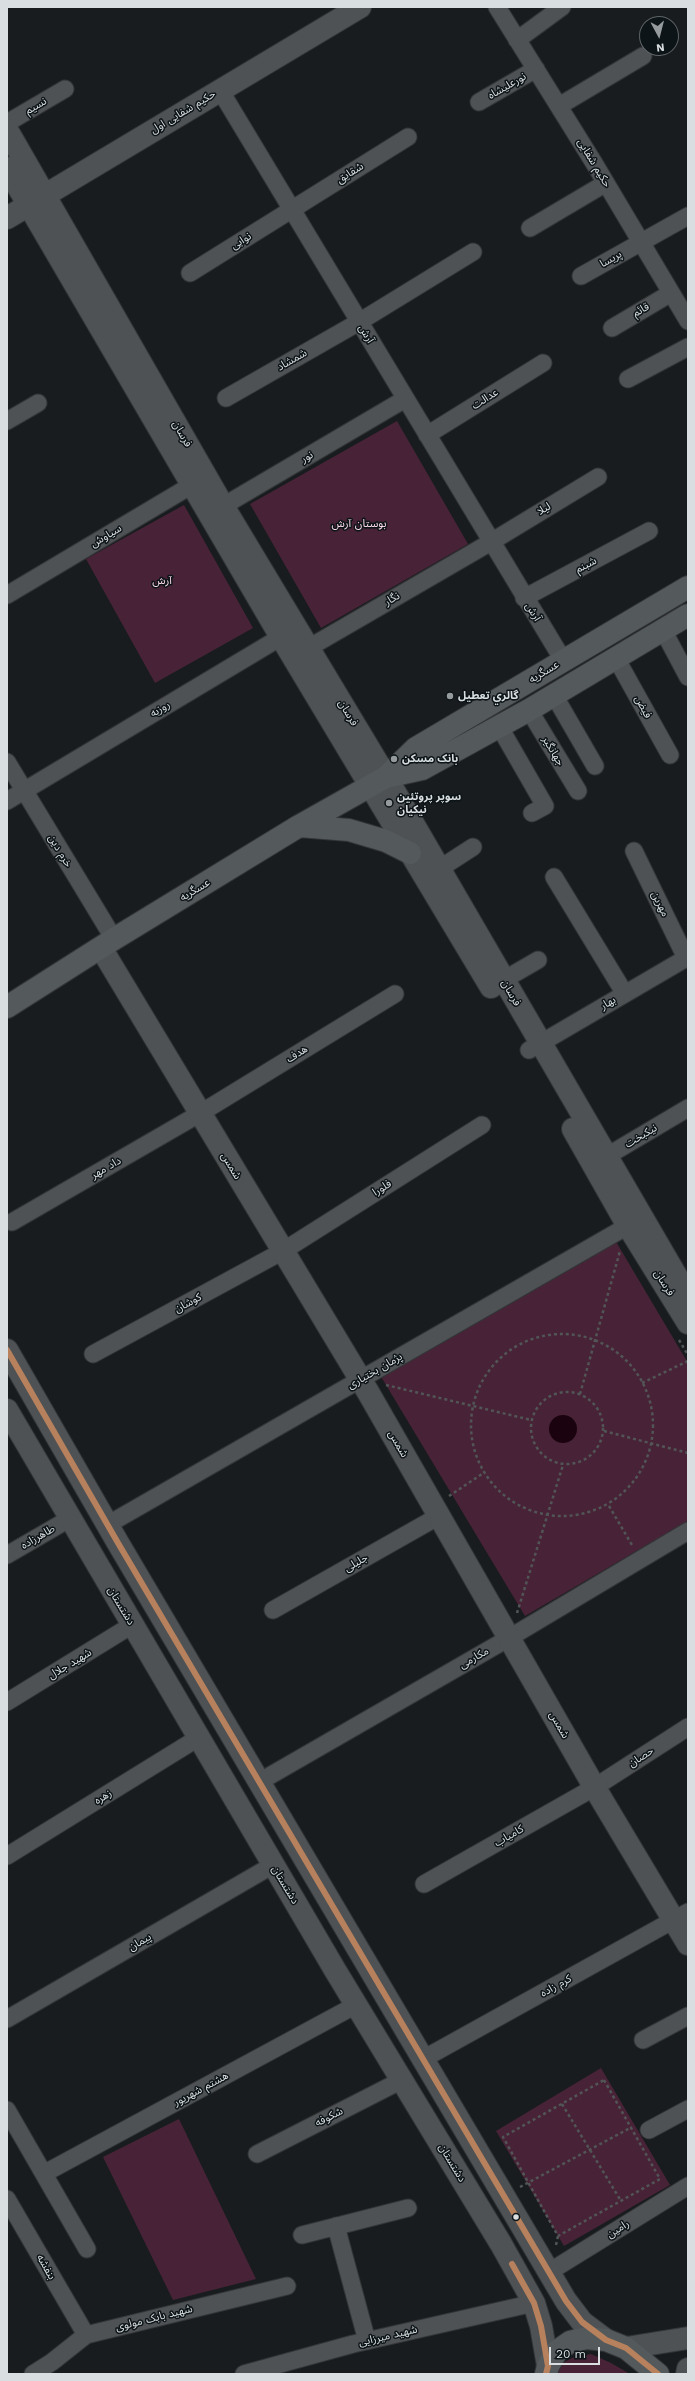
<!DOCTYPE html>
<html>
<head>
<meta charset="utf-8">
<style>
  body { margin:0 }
  #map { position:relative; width:695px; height:2381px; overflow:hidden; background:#181c1e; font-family:"Work Sans",sans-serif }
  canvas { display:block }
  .frame { position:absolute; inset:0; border:8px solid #d9dfe1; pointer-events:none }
  .north { position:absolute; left:639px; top:16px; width:40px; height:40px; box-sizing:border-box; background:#0d1418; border:1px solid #5f6568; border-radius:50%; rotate:173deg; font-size:11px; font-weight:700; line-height:16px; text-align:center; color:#d9dfe1 }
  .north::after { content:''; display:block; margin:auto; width:14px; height:18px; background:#959b9d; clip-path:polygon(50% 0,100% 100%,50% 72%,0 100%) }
  .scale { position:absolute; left:549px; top:2347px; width:51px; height:18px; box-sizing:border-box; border:2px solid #d9dfe1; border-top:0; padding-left:5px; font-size:12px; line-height:14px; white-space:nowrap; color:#d9dfe1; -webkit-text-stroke:3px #0d1418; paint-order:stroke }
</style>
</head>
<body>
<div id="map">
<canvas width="695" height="2381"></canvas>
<div class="frame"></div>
<div class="north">N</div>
<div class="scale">20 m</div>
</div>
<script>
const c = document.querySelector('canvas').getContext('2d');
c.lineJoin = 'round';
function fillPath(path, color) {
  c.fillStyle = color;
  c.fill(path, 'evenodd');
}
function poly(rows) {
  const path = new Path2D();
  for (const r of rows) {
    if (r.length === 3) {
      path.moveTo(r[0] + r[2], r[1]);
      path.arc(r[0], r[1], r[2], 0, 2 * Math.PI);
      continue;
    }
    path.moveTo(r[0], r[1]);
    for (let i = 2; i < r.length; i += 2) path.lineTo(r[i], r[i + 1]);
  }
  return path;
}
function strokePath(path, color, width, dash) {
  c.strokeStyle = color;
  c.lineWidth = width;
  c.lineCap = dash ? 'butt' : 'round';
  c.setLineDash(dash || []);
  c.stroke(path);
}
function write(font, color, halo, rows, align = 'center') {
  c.font = font + ' "Work Sans","Noto Sans Arabic",sans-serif';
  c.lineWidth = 3;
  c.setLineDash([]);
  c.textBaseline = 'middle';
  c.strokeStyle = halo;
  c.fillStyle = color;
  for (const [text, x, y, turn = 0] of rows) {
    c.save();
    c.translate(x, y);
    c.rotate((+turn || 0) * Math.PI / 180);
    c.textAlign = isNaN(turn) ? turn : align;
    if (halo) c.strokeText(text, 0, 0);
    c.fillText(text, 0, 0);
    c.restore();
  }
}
fillPath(poly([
  [397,421,468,544,321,628,250,504],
  [184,505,253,628,155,683,86,559],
  [615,1240,688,1363,688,1521,525,1616,380,1375],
  [601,2068,670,2185,564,2246,496,2131],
  [179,2119,256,2279,173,2300,103,2157],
  [591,2354,611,2363,630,2374,552,2374,557,2366,572,2358]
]), '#482338');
fillPath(poly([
  [563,1429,14]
]), '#1a030f');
const minor = poly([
  [497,7,594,163,688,321],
  [517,40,562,7],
  [220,90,563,660],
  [479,102,536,69],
  [559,106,643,56],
  [7,123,65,89],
  [530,228,606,183],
  [190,273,408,137],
  [581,276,688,216],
  [612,328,671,293],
  [628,379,688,347],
  [226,398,359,322,473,252],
  [7,421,38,403],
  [427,435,543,363],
  [213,512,405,399],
  [7,595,202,479],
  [524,598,649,531],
  [663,630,688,677],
  [298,654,491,542,598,477],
  [616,658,670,755],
  [554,695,595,766],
  [529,710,578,791],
  [499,726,545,806,532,813],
  [7,762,114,939],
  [7,801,291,631],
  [634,851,686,958],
  [439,869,473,847],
  [554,877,625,994],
  [493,986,538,960],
  [529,1050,688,957],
  [597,1162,688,1108],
  [12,1222,199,1114,395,994],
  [93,1354,283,1251,482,1125],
  [107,1525,638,1220],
  [7,1555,69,1519],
  [273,1610,439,1516],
  [7,1702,132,1625],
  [259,1782,509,1638,688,1531],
  [7,1856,198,1738],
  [424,1884,595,1787,688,1727],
  [7,2019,273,1865],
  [643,2040,688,2016],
  [423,2059,688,1912],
  [7,2110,87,2249],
  [649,2130,688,2109],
  [257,2154,402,2080],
  [45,2173,356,2005],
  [7,2199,86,2335],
  [336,2226,367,2341],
  [302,2235,408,2208],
  [549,2272,688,2186],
  [33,2374,52,2362,86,2335,287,2286],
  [244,2374,353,2344,534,2303]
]);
const tertiary = poly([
  [7,130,223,506,386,777,688,1296],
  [7,168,281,637,491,987],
  [7,218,360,7],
  [101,948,368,1392,599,1795,688,1944],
  [573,1129,628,1226,688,1323],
  [7,1350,118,1543,566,2301,582,2322,606,2340],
  [7,1410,335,1970,501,2244,534,2303,541,2326,548,2366],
  [626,2348,688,2338],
  [687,2374,688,2369]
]);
const secondary = poly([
  [386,777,422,769,529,710,688,615],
  [299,826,349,830,386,841,410,853],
  [7,1007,114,939,299,826,386,777,416,748,688,587],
  [546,2374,548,2366,557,2351,570,2342,586,2338,606,2340,626,2348,658,2374]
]);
strokePath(minor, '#333537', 19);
strokePath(tertiary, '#333537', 24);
strokePath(secondary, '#333537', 24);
strokePath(poly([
  [562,1425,91],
  [679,1340,688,1355],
  [642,1383,688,1361],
  [386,1385,531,1420],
  [567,1428,36],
  [580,1394,620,1251],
  [604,1431,688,1453],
  [449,1496,485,1472],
  [609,1506,632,1545],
  [517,1613,563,1465],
  [604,2080,660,2179,558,2236,503,2137,604,2080],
  [562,2104,621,2201],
  [520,2187,632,2127],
  [556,2245,558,2236]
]), '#525556', 2.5, [3, 3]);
strokePath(minor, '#4e5254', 17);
strokePath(tertiary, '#4e5254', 22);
strokePath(secondary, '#54595c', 22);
strokePath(poly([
  [7,1350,118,1543,566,2301,582,2322,606,2340,626,2348,658,2374],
  [512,2264,534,2303,541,2326,548,2366,546,2374]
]), '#b6815c', 6);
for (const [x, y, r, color] of [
  [450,696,4,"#959b9d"],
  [394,759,4,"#959b9d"],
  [389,803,4,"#959b9d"],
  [516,2217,3.5,"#d9dfe1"]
]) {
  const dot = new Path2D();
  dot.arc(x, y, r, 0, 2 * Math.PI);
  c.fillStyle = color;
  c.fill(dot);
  strokePath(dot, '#0d1418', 1.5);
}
write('11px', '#d9dfe1', '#0d1418', [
  ["نورعلیشاه",507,86,-30],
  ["نسیم",36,106,-30],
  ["حکیم شفایی اول",183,112,-31],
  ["حکیم شفایی",594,163,59],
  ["شقایق",350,173,-32],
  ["نوابی",241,241,-32],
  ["پریسا",611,259,-30],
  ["قائم",641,310,-30],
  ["آرش",366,334,59],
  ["شمشاد",292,360,-30],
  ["عدالت",485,399,-32],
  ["فرسان",182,434,60],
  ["نور",307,457,-30],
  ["لیلا",544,509,-31],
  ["سیاوش",106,536,-31],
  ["شبنم",586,565,-28],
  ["نگار",392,599,-30],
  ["آرش",533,612,58],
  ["عسگریه",544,672,-31],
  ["فیض",643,707,61],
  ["روزبه",160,709,-31],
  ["فرسان",348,713,59],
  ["جهانگیر",553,751,59],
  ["خرم دین",60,851,59],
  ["عسگریه",195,890,-31],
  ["مهرین",660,904,64],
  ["فرسان",511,993,60],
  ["بهار",608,1003,-30],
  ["هدف",297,1054,-32],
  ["نیکبخت",641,1136,-31],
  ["شمس",231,1166,59],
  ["داد مهر",106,1168,-30],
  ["فلورا",382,1188,-32],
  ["فرسان",664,1283,58],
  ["کوشان",188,1303,-28],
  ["پژمان بختیاری",375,1371,-30],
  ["شمس",398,1444,60],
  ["طاهرزاده",38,1537,-30],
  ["جلیلی",356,1563,-30],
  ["دشتستان",121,1606,59],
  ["مکارمی",474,1658,-30],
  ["شهید جلال",70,1664,-31],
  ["شمس",559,1725,60],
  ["حصان",641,1757,-33],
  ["زهره",103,1797,-32],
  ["کامیاب",509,1836,-30],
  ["دشتستان",285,1885,59],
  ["پیمان",140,1942,-30],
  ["کرم زاده",556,1986,-29],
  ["هشتم شهریور",201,2089,-28],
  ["شکوفه",329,2117,-27],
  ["دشتستان",452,2163,59],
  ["رامین",618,2229,-32],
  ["بنفشه",46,2267,60],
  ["شهید بابک مولوی",154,2318,-14],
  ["شهید میرزایی",388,2336,-13]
]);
write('11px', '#fad9e9', '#0d1418', [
  ["بوستان آرش",359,524],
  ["آرش",162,581]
]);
write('bold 11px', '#d9dfe1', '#0d1418', [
  ["گالري تعطيل",458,696],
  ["بانک مسکن",402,759],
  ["سوپر پروتئین",397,797],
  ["نیکیان",397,810]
], 'left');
</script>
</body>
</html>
